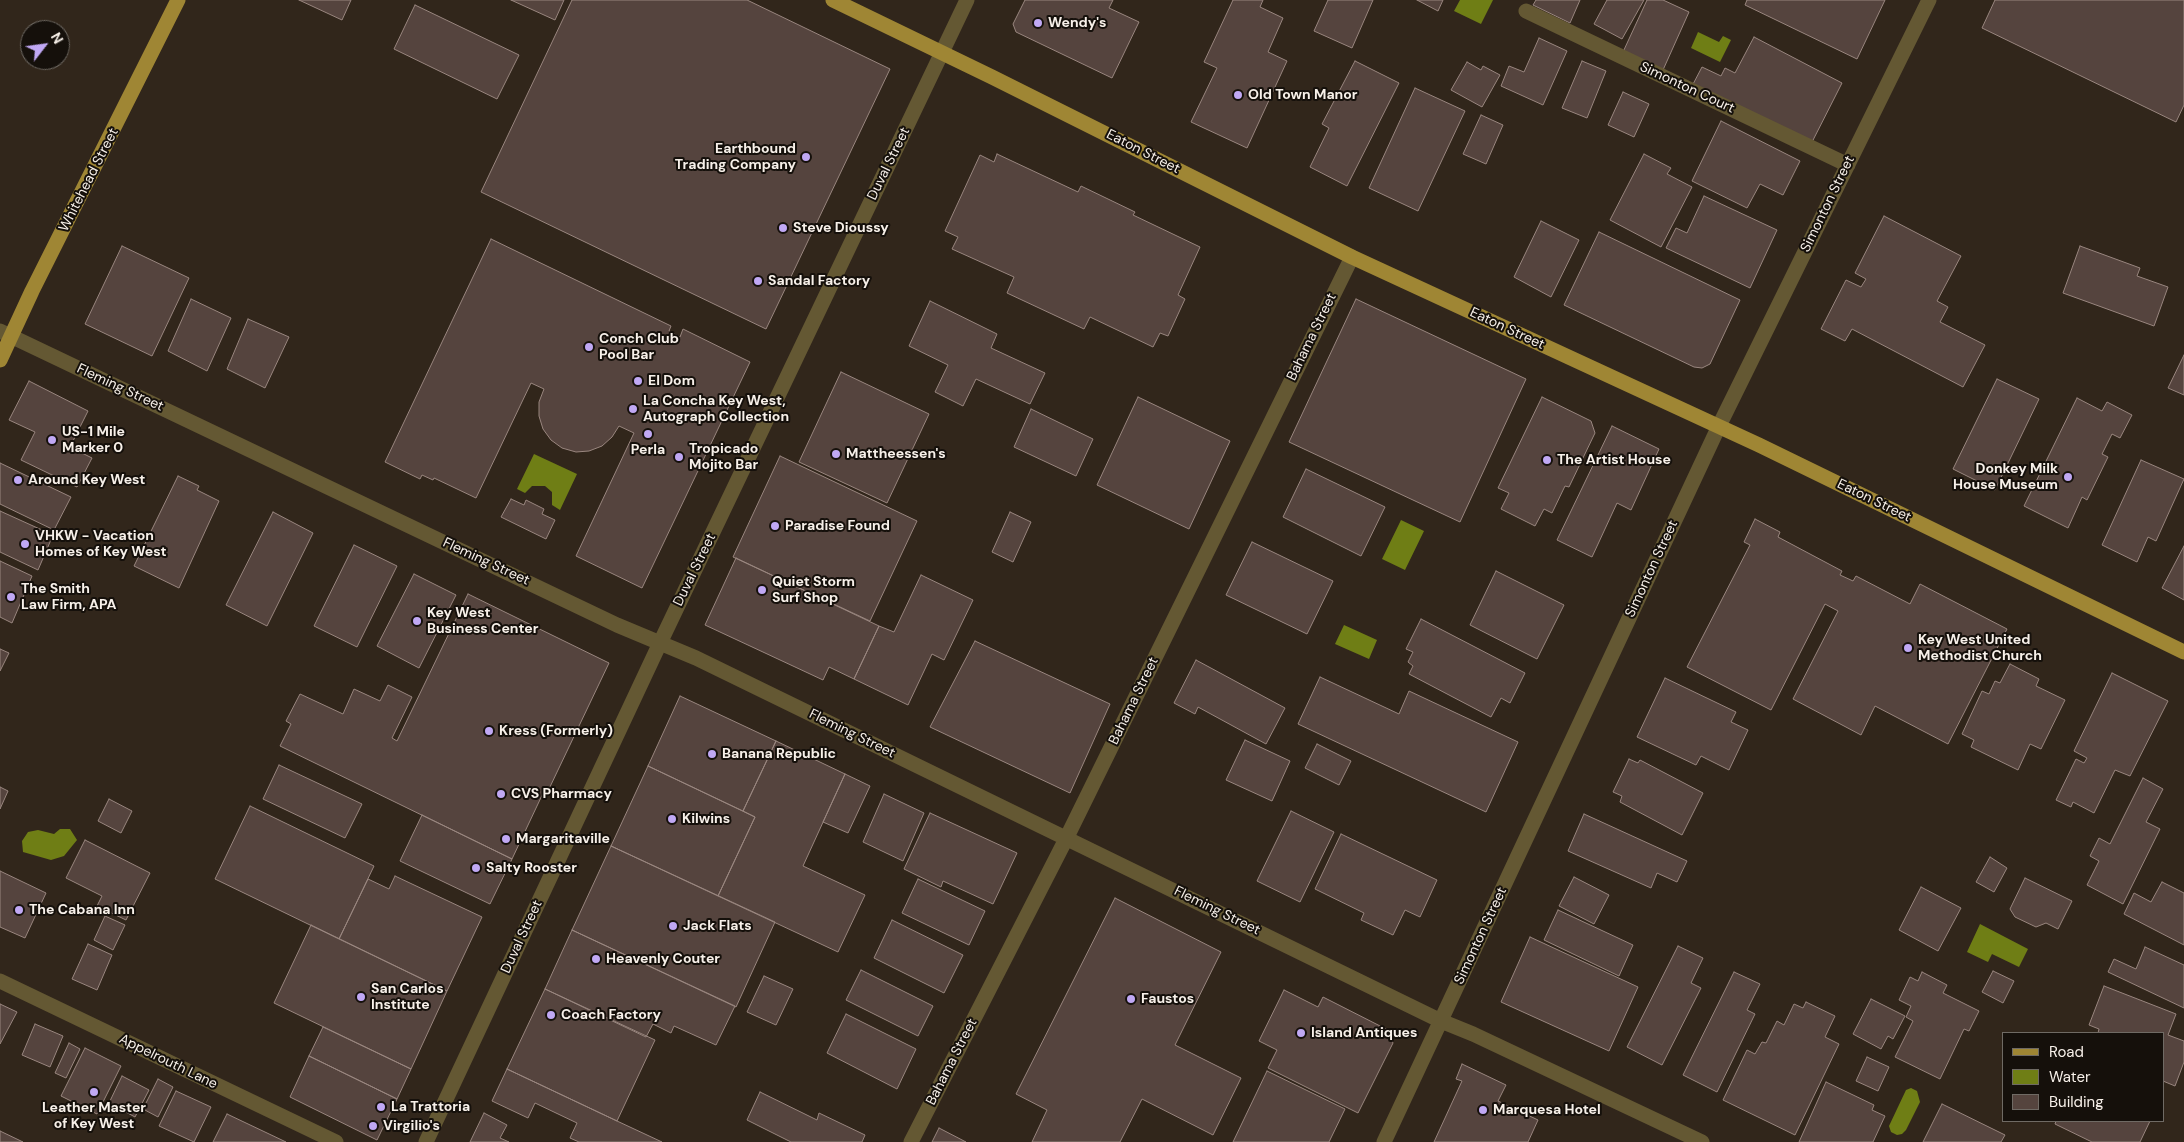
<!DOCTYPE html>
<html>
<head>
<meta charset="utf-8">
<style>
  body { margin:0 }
  #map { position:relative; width:2184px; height:1142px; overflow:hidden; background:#31261b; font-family:"DM Sans",sans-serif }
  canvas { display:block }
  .legend { position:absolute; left:2002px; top:1032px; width:162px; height:90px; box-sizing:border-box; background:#15100b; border:1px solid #6f6a64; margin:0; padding:6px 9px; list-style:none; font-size:15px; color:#f7f0e9 }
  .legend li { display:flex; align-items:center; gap:10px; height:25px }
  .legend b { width:25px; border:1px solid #6f6a64 }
  .north { position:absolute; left:20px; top:20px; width:50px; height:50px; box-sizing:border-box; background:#15100b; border:1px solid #6f6a64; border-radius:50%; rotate:60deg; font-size:14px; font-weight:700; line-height:20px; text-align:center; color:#f7f0e9 }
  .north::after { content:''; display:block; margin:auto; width:18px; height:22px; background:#c0a8f4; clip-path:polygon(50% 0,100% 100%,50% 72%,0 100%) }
</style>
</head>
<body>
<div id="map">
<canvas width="2184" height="1142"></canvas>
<ul class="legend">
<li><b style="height:6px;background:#9f8634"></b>Road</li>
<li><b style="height:14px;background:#6f7e15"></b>Water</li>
<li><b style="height:14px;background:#55443e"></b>Building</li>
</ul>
<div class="north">N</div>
</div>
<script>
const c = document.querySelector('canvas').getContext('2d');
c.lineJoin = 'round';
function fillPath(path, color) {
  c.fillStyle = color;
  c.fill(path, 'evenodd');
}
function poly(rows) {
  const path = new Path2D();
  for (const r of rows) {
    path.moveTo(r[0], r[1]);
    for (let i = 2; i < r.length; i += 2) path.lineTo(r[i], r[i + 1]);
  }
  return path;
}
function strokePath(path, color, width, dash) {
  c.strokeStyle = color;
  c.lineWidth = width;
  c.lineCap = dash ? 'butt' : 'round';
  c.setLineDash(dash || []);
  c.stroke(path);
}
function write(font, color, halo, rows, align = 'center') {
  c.font = font + ' "DM Sans",sans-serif';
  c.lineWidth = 4;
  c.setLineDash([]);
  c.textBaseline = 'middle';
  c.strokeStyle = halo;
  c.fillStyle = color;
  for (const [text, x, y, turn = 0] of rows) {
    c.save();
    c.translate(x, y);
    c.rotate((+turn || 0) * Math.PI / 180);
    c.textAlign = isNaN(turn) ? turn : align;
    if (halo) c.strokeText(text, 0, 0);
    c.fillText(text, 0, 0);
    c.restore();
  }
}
fillPath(poly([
  [1460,0,1493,0,1481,24,1454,11],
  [1698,32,1719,42,1723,36,1731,40,1720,62,1691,48],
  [534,454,577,474,560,510,552,505,552,492,545,486,532,486,525,493,517,489],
  [1401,520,1424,531,1405,570,1382,559],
  [1344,625,1377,640,1369,659,1335,644],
  [60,829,70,829,77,840,64,856,51,860,23,852,22,841,28,832,38,830,54,834],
  [1980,924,2028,949,2019,967,1992,954,1988,962,1967,952],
  [1911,1088,1917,1091,1920,1102,1906,1130,1902,1134,1897,1135,1891,1132,1889,1126,1906,1090]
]), '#6f7e15');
const building = poly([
  [299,0,351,0,342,20,299,0],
  [511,0,564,0,555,20,511,0],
  [572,0,747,0,890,69,766,329,481,192,572,0],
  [1025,0,1113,0,1109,8,1139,22,1112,78,1016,32,1013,24,1025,0],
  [1233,0,1263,0,1260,7,1283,18,1268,52,1287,61,1247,148,1191,122,1217,68,1204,62,1233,0],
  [1328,0,1373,0,1352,48,1314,31,1328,0],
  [1417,0,1443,0,1438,11,1417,0],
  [1536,0,1580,0,1570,23,1533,5,1536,0],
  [1607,0,1644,0,1622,39,1594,24,1607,0],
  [1647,0,1663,0,1689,12,1663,70,1623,52,1647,0],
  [1747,0,1885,0,1857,59,1745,5,1747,0],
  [1995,0,2184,0,2184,105,2176,122,1982,28,1995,0],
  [415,5,519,55,497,99,394,49,415,5],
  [1754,37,1842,83,1808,150,1691,88,1702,67,1721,76,1725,68,1735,73,1754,37],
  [1539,38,1567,51,1543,105,1501,86,1509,66,1524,72,1539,38],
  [1355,61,1399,83,1347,186,1310,167,1329,128,1322,124,1355,61],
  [1582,61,1606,71,1587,118,1562,108,1582,61],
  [1467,62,1481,70,1483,66,1500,75,1482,107,1451,90,1467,62],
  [1415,88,1465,111,1418,211,1369,188,1415,88],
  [1623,92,1649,104,1634,137,1608,125,1623,92],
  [1481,115,1503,125,1486,164,1463,154,1481,115],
  [1721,121,1800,161,1783,195,1760,184,1747,208,1692,181,1721,121],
  [997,154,1078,192,1081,186,1135,212,1133,215,1200,247,1178,295,1185,299,1168,336,1160,333,1153,347,1090,317,1084,329,1007,293,1014,277,952,249,958,237,945,231,980,155,994,162,997,154],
  [1644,154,1671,168,1667,174,1692,187,1661,247,1610,220,1644,154],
  [1704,196,1777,230,1750,288,1666,248,1676,228,1687,233,1704,196],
  [1884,216,1961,256,1937,301,1948,307,1940,322,1985,345,1963,387,1852,329,1845,341,1821,329,1846,280,1861,287,1866,279,1855,273,1884,216],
  [1541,221,1579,240,1551,297,1514,277,1541,221],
  [1599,232,1740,300,1710,364,1702,368,1694,367,1564,305,1599,232],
  [491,239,671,326,669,331,680,337,683,329,750,362,642,588,576,556,634,433,619,426,612,437,602,446,589,451,576,452,562,448,551,440,543,429,539,416,539,402,544,389,531,383,476,498,434,478,433,480,422,475,420,479,385,462,491,239],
  [122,246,189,278,152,356,85,324,122,246],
  [2080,246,2140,268,2137,276,2168,287,2154,326,2063,293,2080,246],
  [191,299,231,318,207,371,168,351,191,299],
  [1356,299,1526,379,1460,522,1289,442,1356,299],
  [930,301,997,334,991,348,1045,373,1030,404,976,379,963,406,935,392,948,365,909,346,930,301],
  [248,319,289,337,265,388,227,369,248,319],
  [2184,355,2184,395,2168,388,2184,355],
  [841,372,929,414,887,503,799,462,841,372],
  [1997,379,2039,399,1995,490,1953,469,1997,379],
  [29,381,88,411,70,447,92,458,77,487,21,460,35,432,9,420,29,381],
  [1138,397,1230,441,1189,529,1097,485,1138,397],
  [1542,397,1591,421,1595,433,1569,487,1565,486,1552,513,1544,509,1535,526,1501,509,1509,493,1498,488,1542,397],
  [2077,398,2102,411,2107,402,2132,415,2120,438,2112,434,2102,454,2108,457,2087,500,2082,497,2068,528,2024,506,2077,398],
  [1031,409,1093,439,1076,476,1014,447,1031,409],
  [1612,426,1659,449,1631,510,1617,503,1592,557,1557,540,1612,426],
  [780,456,917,521,870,621,733,557,780,456],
  [2141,460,2184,479,2156,541,2148,537,2137,562,2102,545,2141,460],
  [0,463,71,497,54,530,0,504,0,463],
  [1306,469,1385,507,1361,556,1283,517,1306,469],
  [178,476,199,486,197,490,219,501,179,588,134,566,178,476],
  [511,499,524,505,526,500,544,509,542,514,555,520,546,539,501,517,511,499],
  [0,511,53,535,38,570,0,552,0,511],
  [273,512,313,533,267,626,226,605,273,512],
  [1010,512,1031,522,1013,562,992,552,1010,512],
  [1755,519,1780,532,1778,537,1842,571,1840,575,1853,581,1856,576,1910,604,1920,584,2007,629,1948,744,1875,706,1861,735,1793,699,1838,611,1825,604,1771,710,1687,667,1750,545,1744,542,1755,519],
  [1252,542,1333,581,1307,634,1226,595,1252,542],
  [354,545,397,566,357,647,314,626,354,545],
  [2184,546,2184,600,2162,588,2184,546],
  [736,558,879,626,854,679,829,667,823,680,705,625,736,558],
  [0,561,32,576,12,623,0,617,0,561],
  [1496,571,1564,605,1537,659,1470,625,1496,571],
  [414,574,456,595,419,668,377,646,414,574],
  [921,575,973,600,944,660,932,654,908,705,854,679,879,626,894,632,921,575],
  [468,594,609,663,548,791,545,789,512,859,280,746,291,724,286,721,300,694,343,714,354,689,380,701,388,685,412,697,392,738,397,741,468,594],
  [1421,619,1525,673,1510,703,1501,698,1491,717,1409,674,1413,666,1408,662,1413,652,1406,649,1421,619],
  [975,641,1110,704,1070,793,930,727,975,641],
  [0,649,9,653,0,671,0,649],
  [1196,660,1285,708,1266,744,1198,707,1195,714,1174,703,1196,660],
  [2010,664,2039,679,2036,686,2065,700,2041,749,2030,744,2018,770,1971,747,1974,740,1962,734,1982,691,1989,694,1995,681,2000,683,2010,664],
  [2112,673,2168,701,2130,776,2115,770,2094,813,2073,802,2071,807,2056,800,2076,759,2084,763,2087,758,2074,751,2112,673],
  [1320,677,1399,714,1409,691,1518,742,1486,812,1298,724,1320,677],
  [1665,678,1736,712,1731,722,1748,730,1729,770,1701,756,1696,765,1637,737,1665,678],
  [680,696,776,741,743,811,648,766,680,696],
  [1245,740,1290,761,1272,801,1226,780,1245,740],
  [776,741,845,774,803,866,865,895,838,952,718,896,755,817,743,811,776,741],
  [1317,744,1351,761,1339,785,1305,768,1317,744],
  [1629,759,1638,763,1640,760,1703,793,1682,835,1620,802,1622,796,1613,792,1629,759],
  [279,765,362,804,345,838,263,799,279,765],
  [648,766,755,817,718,896,611,846,648,766],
  [845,774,870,786,848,833,823,822,845,774],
  [2143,778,2163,789,2146,822,2160,829,2123,904,2087,885,2099,861,2090,856,2099,838,2110,844,2143,778],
  [0,787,8,791,0,809,0,787],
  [884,794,924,813,903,861,863,842,884,794],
  [109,799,132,811,121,833,98,821,109,799],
  [250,806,374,866,339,939,215,879,250,806],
  [1291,811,1334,832,1300,902,1257,881,1291,811],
  [930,813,1017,853,993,904,943,881,941,887,904,869,930,813],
  [1584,814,1687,861,1677,882,1657,873,1651,888,1568,851,1584,814],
  [422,815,512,859,490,904,400,861,422,815],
  [1341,834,1437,880,1420,917,1405,910,1393,935,1361,920,1364,913,1315,889,1341,834],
  [85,840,150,873,126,920,97,906,102,896,66,878,85,840],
  [611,846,775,922,736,1007,572,930,611,846],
  [1990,857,2007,868,1994,892,1976,882,1990,857],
  [0,871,46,893,25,938,0,927,0,871],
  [395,876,482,917,447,991,339,939,368,879,389,889,395,876],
  [1574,877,1609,895,1594,924,1559,906,1574,877],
  [2025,878,2072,901,2058,929,2046,923,2036,927,2015,917,2010,909,2025,878],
  [918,879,985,911,969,945,902,913,918,879],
  [2162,882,2184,893,2184,945,2124,914,2134,893,2151,902,2162,882],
  [1921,887,1961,908,1938,951,1899,930,1921,887],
  [1115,898,1221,952,1175,1045,1241,1078,1213,1135,1142,1099,1120,1142,1032,1142,1047,1110,1016,1094,1115,898],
  [1558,910,1633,945,1619,976,1544,940,1558,910],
  [105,916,125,925,113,950,94,940,105,916],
  [892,920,963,955,944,993,874,958,892,920],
  [311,925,447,991,411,1069,274,1003,311,925],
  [572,930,735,1006,716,1045,674,1026,671,1033,653,1024,646,1037,545,989,572,930],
  [1530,937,1638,987,1609,1051,1501,1002,1530,937],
  [88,944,112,955,97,990,72,979,88,944],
  [1678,946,1703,958,1691,983,1701,988,1662,1065,1627,1047,1678,946],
  [2145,947,2184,965,2184,1008,2108,972,2114,959,2136,969,2145,947],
  [861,970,933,1006,918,1036,846,1000,861,970],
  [1993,971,2014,981,2003,1003,1982,992,1993,971],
  [1734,972,1760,984,1747,1010,1755,1014,1717,1092,1683,1075,1734,972],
  [1922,972,1947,985,1943,993,1979,1011,1969,1031,1964,1029,1940,1079,1895,1057,1913,1021,1906,1017,1911,1006,1899,1000,1910,977,1918,981,1922,972],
  [764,976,793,989,776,1025,747,1012,764,976],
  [2104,986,2176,1014,2168,1035,2184,1041,2184,1062,2175,1086,2163,1081,2163,1033,2098,1033,2099,1029,2089,1025,2104,986],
  [545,989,655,1040,617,1121,507,1069,545,989],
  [1284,990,1318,1007,1323,997,1388,1030,1393,1043,1358,1113,1268,1068,1277,1050,1259,1041,1284,990],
  [1871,999,1905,1016,1893,1039,1888,1036,1881,1049,1853,1034,1871,999],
  [1806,1002,1835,1016,1825,1037,1839,1044,1795,1135,1723,1100,1747,1050,1755,1054,1762,1042,1766,1043,1777,1021,1784,1025,1794,1004,1803,1008,1806,1002],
  [0,1004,17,1012,0,1044,0,1004],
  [846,1014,916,1049,897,1089,827,1053,846,1014],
  [35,1024,63,1036,50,1067,22,1055,35,1024],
  [323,1027,411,1069,397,1099,309,1056,323,1027],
  [69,1043,80,1049,66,1078,55,1073,69,1043],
  [85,1048,121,1066,97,1114,61,1096,85,1048],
  [309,1056,397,1099,377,1140,290,1097,309,1056],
  [1867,1057,1889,1067,1878,1091,1856,1081,1867,1057],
  [1462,1064,1506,1085,1498,1101,1538,1120,1528,1142,1434,1142,1462,1081,1456,1079,1462,1064],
  [507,1069,617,1121,662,1142,579,1142,570,1138,577,1123,535,1103,528,1118,492,1101,507,1069],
  [1267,1071,1345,1109,1329,1142,1233,1142,1267,1071],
  [122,1076,149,1090,135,1117,109,1103,122,1076],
  [158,1079,173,1087,158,1117,143,1109,158,1079],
  [1826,1082,1874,1105,1872,1110,1885,1116,1873,1142,1799,1142,1826,1082],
  [176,1091,211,1107,194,1142,159,1126,176,1091],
  [760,1092,817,1120,819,1113,865,1135,862,1142,791,1142,747,1120,760,1092],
  [1942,1104,2005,1135,2001,1142,1923,1142,1942,1104],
  [484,1113,507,1125,500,1138,509,1142,470,1142,484,1113],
  [227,1114,286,1142,213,1142,227,1114],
  [2056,1121,2150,1121,2140,1142,2092,1142,2055,1124,2056,1121],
  [939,1128,966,1142,932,1142,939,1128],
  [0,1131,23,1142,0,1142,0,1131]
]);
fillPath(building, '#55443e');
strokePath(building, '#99867f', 1);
strokePath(poly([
  [1526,11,1848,165],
  [0,331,617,625,696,658,1441,1021,1473,1034,1702,1142],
  [0,981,336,1142],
  [426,1142,660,643,967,0],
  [911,1142,1066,839,1352,257],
  [1384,1142,1719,426,1929,0]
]), '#645833', 15);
strokePath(poly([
  [833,0,992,77,1352,257,1759,445,2184,652],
  [0,360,32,291,178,0]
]), '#9f8634', 15);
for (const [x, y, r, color] of [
  [1038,23,5,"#c0a8f4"],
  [1238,95,5,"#c0a8f4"],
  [806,157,5,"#c0a8f4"],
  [783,228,5,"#c0a8f4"],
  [758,281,5,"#c0a8f4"],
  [589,347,5,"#c0a8f4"],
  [638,381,5,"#c0a8f4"],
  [633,409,5,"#c0a8f4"],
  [648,434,5,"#c0a8f4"],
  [52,440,5,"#c0a8f4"],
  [836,454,5,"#c0a8f4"],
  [679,457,5,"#c0a8f4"],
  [1547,460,5,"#c0a8f4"],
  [2068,477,5,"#c0a8f4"],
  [18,480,5,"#c0a8f4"],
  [775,526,5,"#c0a8f4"],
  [25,544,5,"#c0a8f4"],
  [762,590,5,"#c0a8f4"],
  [11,597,5,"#c0a8f4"],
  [417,621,5,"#c0a8f4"],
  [1908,648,5,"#c0a8f4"],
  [489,731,5,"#c0a8f4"],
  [712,754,5,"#c0a8f4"],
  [501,794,5,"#c0a8f4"],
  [672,819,5,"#c0a8f4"],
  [506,839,5,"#c0a8f4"],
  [476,868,5,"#c0a8f4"],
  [19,910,5,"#c0a8f4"],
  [673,926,5,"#c0a8f4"],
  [596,959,5,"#c0a8f4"],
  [361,997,5,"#c0a8f4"],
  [1131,999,5,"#c0a8f4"],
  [551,1015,5,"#c0a8f4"],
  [1301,1033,5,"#c0a8f4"],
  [94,1092,5,"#c0a8f4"],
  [381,1107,5,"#c0a8f4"],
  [1483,1110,5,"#c0a8f4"],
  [373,1126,5,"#c0a8f4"]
]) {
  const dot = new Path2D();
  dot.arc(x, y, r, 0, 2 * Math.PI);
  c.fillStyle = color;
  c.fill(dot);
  strokePath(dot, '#15100b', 2);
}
write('bold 14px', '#f7f0e9', '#15100b', [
  ["Wendy's",1048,23],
  ["Old Town Manor",1248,95],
  ["Earthbound",796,149,"right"],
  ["Trading Company",796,165,"right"],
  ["Steve Dioussy",793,228],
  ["Sandal Factory",768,281],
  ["Conch Club",599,339],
  ["Pool Bar",599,355],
  ["El Dom",648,381],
  ["La Concha Key West,",643,401],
  ["Autograph Collection",643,417],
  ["US-1 Mile",62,432],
  ["Marker 0",62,448],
  ["Tropicado",689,449],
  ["Mojito Bar",689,465],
  ["Perla",648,450,"center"],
  ["Mattheessen's",846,454],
  ["The Artist House",1557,460],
  ["Donkey Milk",2058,469,"right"],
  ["House Museum",2058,485,"right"],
  ["Around Key West",28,480],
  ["Paradise Found",785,526],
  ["VHKW - Vacation",35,536],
  ["Homes of Key West",35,552],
  ["Quiet Storm",772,582],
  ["Surf Shop",772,598],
  ["The Smith",21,589],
  ["Law Firm, APA",21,605],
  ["Key West",427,613],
  ["Business Center",427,629],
  ["Key West United",1918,640],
  ["Methodist Church",1918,656],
  ["Kress (Formerly)",499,731],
  ["Banana Republic",722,754],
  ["CVS Pharmacy",511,794],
  ["Kilwins",682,819],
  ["Margaritaville",516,839],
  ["Salty Rooster",486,868],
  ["The Cabana Inn",29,910],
  ["Jack Flats",683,926],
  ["Heavenly Couter",606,959],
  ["San Carlos",371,989],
  ["Institute",371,1005],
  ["Faustos",1141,999],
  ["Coach Factory",561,1015],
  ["Island Antiques",1311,1033],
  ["La Trattoria",391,1107],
  ["Leather Master",94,1108,"center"],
  ["of Key West",94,1124,"center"],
  ["Marquesa Hotel",1493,1110],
  ["Virgilio's",383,1126]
], 'left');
write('14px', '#f7f0e9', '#15100b', [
  ["Simonton Court",1687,88,25],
  ["Eaton Street",1143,152,27],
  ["Duval Street",889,164,-64],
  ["Whitehead Street",89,180,-63],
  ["Simonton Street",1828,204,-64],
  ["Eaton Street",1507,329,25],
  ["Bahama Street",1312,337,-64],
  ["Fleming Street",120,388,25],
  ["Eaton Street",1874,501,26],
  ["Fleming Street",486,562,25],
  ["Simonton Street",1652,569,-65],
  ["Duval Street",695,570,-64],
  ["Bahama Street",1134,701,-64],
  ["Fleming Street",852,734,26],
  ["Fleming Street",1217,911,26],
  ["Simonton Street",1481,936,-65],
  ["Duval Street",522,937,-65],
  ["Appelrouth Lane",168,1062,26],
  ["Bahama Street",952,1062,-63]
]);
</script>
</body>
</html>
